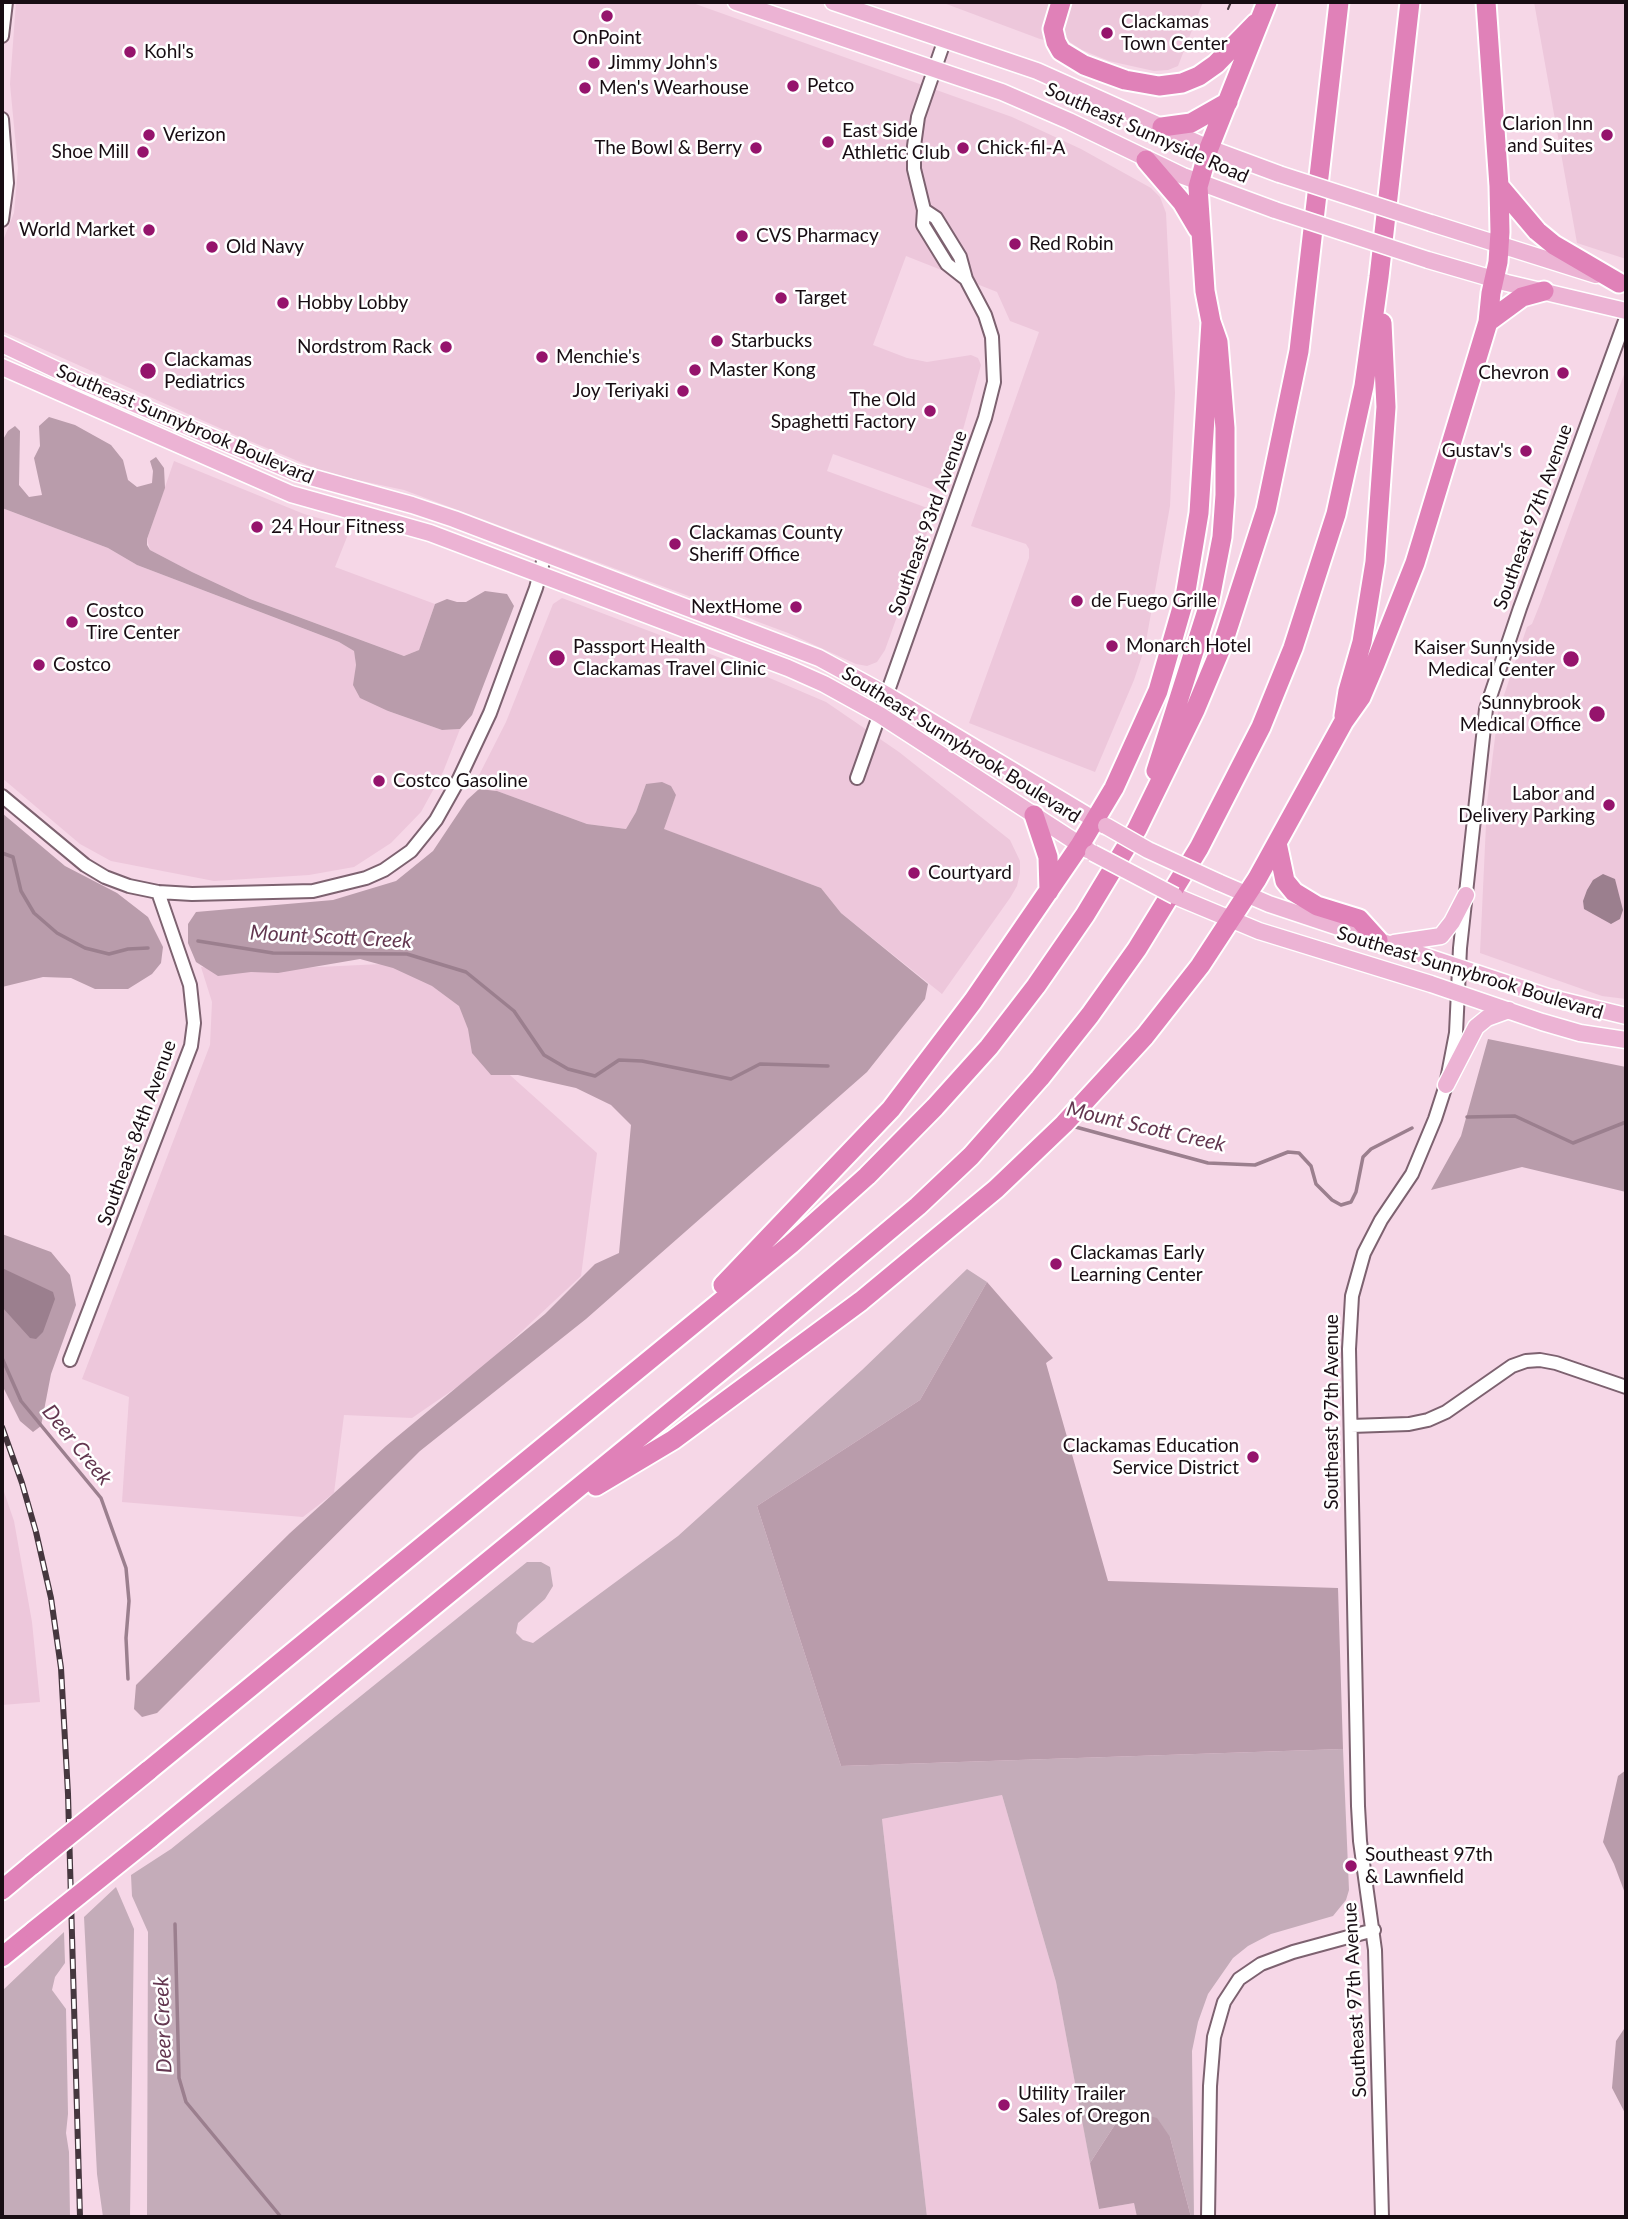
<!DOCTYPE html>
<html>
<head>
<meta charset="utf-8">
<style>
  body { margin:0 }
  #map { position:relative; width:1628px; height:2219px; overflow:hidden; background:#f6d7e7; font-family:Lato,sans-serif }
  canvas { display:block }
  .frame { position:absolute; inset:0; border:4px solid #180d13; pointer-events:none }
</style>
</head>
<body>
<div id="map">
<canvas width="1628" height="2219"></canvas>
<div class="frame"></div>
</div>
<script>
const c = document.querySelector('canvas').getContext('2d');
c.lineJoin = 'round';
function fillPath(path, color) {
  c.fillStyle = color;
  c.fill(path, 'evenodd');
}
function poly(rows) {
  const path = new Path2D();
  for (const r of rows) {
    path.moveTo(r[0], r[1]);
    for (let i = 2; i < r.length; i += 2) path.lineTo(r[i], r[i + 1]);
  }
  return path;
}
function strokePath(path, color, width, dash) {
  c.strokeStyle = color;
  c.lineWidth = width;
  c.lineCap = dash ? 'butt' : 'round';
  c.setLineDash(dash || []);
  c.stroke(path);
}
function write(font, color, halo, rows, align = 'center') {
  c.font = font + ' Lato,sans-serif';
  c.lineWidth = 5;
  c.setLineDash([]);
  c.textBaseline = 'middle';
  c.strokeStyle = halo;
  c.fillStyle = color;
  for (const [text, x, y, turn = 0] of rows) {
    c.save();
    c.translate(x, y);
    c.rotate((+turn || 0) * Math.PI / 180);
    c.textAlign = isNaN(turn) ? turn : align;
    if (halo) c.strokeText(text, 0, 0);
    c.fillText(text, 0, 0);
    c.restore();
  }
}
fillPath(poly([
  [16,2,690,2,1012,117,1081,149,1151,188,1160,197,1166,213,1175,393,1170,506,1145,647,1134,680,1095,772,969,723,1029,558,1029,549,1026,544,971,526,1039,332,1010,321,997,292,906,256,873,345,907,358,927,362,971,355,978,358,981,365,954,462,945,487,939,492,833,454,827,471,930,509,933,516,885,650,877,662,867,666,856,664,788,633,404,490,329,474,233,434,2,331,2,243,14,213,18,168,10,84],
  [941,2,1203,2,1178,66,1168,70,1154,71,1109,61,1082,50,1065,39,1048,41,1040,39],
  [1534,2,1626,2,1626,259,1577,243],
  [1626,369,1626,999,1602,996,1480,953,1487,803,1498,713,1527,627,1532,624,1540,604],
  [174,461,304,514,351,527,335,567,435,604,419,650,404,656,250,599,192,572,150,550,147,539],
  [2,508,108,548,137,565,339,642,354,651,356,665,354,685,388,711,442,730,460,729,443,772,421,812,391,843,354,867,309,875,214,881,111,861,80,844,2,778],
  [562,598,739,665,826,702,899,752,1010,840,1020,861,1020,873,1017,886,1010,898,942,994,841,913,821,888,663,829,676,795,646,784,636,812,626,829,587,824,475,783,506,722,553,604],
  [382,964,408,969,486,1022,492,1059,597,1153,581,1276,476,1374,412,1418,344,1415,334,1493,303,1517,122,1502,129,1397,82,1379,210,1045,212,1002,201,967,255,970],
  [2,1486,14,1521,32,1622,40,1702,2,1705],
  [1002,1795,1056,1982,1099,2209,1134,2203,1137,2217,927,2217,882,1819]
]), '#edc7db');
fillPath(poly([
  [967,1269,987,1282,920,1400,757,1506,841,1766,1343,1749,1349,1890,1346,1900,1333,1916,1271,1934,1248,1946,1233,1958,1208,1994,1198,2022,1192,2051,1194,2217,1191,2217,1170,2137,1116,2123,1090,2163,1056,1982,1002,1795,882,1819,927,2217,147,2217,148,1932,132,1896,131,1875,171,1849,527,1562,541,1562,550,1567,553,1586,545,1599,518,1623,516,1633,523,1640,533,1643,678,1536,862,1370],
  [116,1887,134,1929,130,2217,103,2217,97,2174,84,1917],
  [64,1932,65,1963,55,1977,52,1990,66,2009,68,2114,66,2133,69,2152,70,2217,2,2217,2,1991]
]), '#c4acb9');
fillPath(poly([
  [49,417,75,425,111,445,123,460,128,480,137,487,152,483,153,471,150,461,156,457,164,468,165,488,147,539,147,545,150,550,192,572,250,599,404,656,419,650,435,604,447,599,457,602,466,602,485,591,507,594,514,606,472,715,460,729,442,730,388,711,360,698,353,685,356,665,354,651,339,642,137,565,108,548,2,508,2,441,8,431,15,426,20,431,19,485,29,497,42,495,34,458,40,446,39,426],
  [662,782,671,786,676,795,664,829,821,888,841,913,928,984,925,999,867,1072,586,1319,420,1451,157,1713,142,1717,134,1709,136,1685,290,1533,386,1446,545,1314,595,1264,619,1253,631,1125,611,1105,576,1088,518,1075,491,1075,472,1053,468,1029,459,1006,432,986,393,968,360,959,278,973,251,972,218,976,196,962,188,943,188,924,196,912,333,900,396,881,433,851,467,800,479,789,497,791,587,824,626,829,636,812,646,784],
  [2,813,65,866,117,893,148,917,163,947,161,963,152,974,128,989,95,989,71,978,43,977,2,987],
  [1488,1039,1626,1067,1626,1192,1522,1167,1431,1190,1461,1136],
  [2,1234,51,1252,70,1275,76,1305,51,1374,41,1426,33,1432,20,1421,2,1385],
  [987,1282,1053,1358,1046,1363,1108,1581,1338,1588,1343,1749,841,1766,757,1506,920,1400],
  [1626,1770,1626,1896,1614,1864,1603,1842,1618,1776],
  [1626,2026,1626,2115,1612,2088,1616,2041],
  [1135,2112,1157,2118,1170,2137,1191,2217,1137,2217,1134,2203,1099,2209,1090,2163,1116,2123]
]), '#b99cab');
fillPath(poly([
  [1603,874,1615,879,1623,910,1620,919,1611,924,1584,909,1583,901,1587,890,1593,880],
  [2,1268,53,1292,55,1299,43,1332,36,1339,30,1338,2,1307]
]), '#9b7f8e');
strokePath(poly([
  [2,853,13,857,21,891,34,913,57,933,85,948,109,954,128,949,148,948],
  [198,941,273,953,407,954,466,972,514,1011,544,1055,568,1069,595,1076,619,1060,642,1061,731,1079,760,1064,828,1066],
  [1467,1117,1515,1116,1573,1143,1626,1122],
  [1072,1126,1208,1163,1255,1165,1288,1152,1299,1153,1311,1166,1316,1184,1332,1200,1341,1205,1351,1202,1356,1192,1363,1157,1371,1149,1412,1128],
  [2,1358,21,1401,101,1498,126,1568,129,1601,126,1638,128,1679],
  [175,1924,179,2078,186,2102,281,2217]
]), '#9b7f8e', 3.5);
const minor = poly([
  [2,36,6,2],
  [2,119,7,183,2,220],
  [924,210,936,218,960,257,966,279],
  [857,778,985,418,994,382,992,337,985,315,966,279,947,264,923,225,924,210,914,169,914,146,918,117,945,39],
  [2,796,85,865,105,877,129,886,158,892,192,894,313,891,366,878,384,870,411,851,436,820,459,779,490,713,536,588,545,554],
  [70,1360,191,1046,194,1023,190,985,158,892],
  [1351,1426,1409,1424,1428,1420,1446,1412,1512,1366,1526,1361,1540,1360,1556,1363,1626,1387],
  [1208,2217,1210,2086,1214,2037,1224,2002,1239,1979,1261,1964,1293,1952,1374,1930],
  [1382,2217,1375,1950,1360,1841,1358,1806,1349,1349,1352,1296,1364,1253,1381,1220,1412,1174,1435,1119,1446,1085,1456,1033,1460,948,1486,709,1520,608,1626,318]
]);
const major = poly([
  [736,2,1002,92,1069,121,1183,176,1275,210],
  [833,2,1037,71,1209,148,1279,174],
  [1431,223,1596,275],
  [1428,260,1507,283,1626,311],
  [2,344,78,380,296,473,412,505,454,519,819,658,887,695,1105,826],
  [2,367,291,494,430,533,788,668,824,684,880,715,1088,850],
  [1218,882,1269,904,1548,997,1626,1016],
  [1175,896,1259,931,1431,984,1542,1022,1580,1033,1626,1040],
  [1394,943,1441,936,1452,922,1466,895],
  [1446,1085,1476,1027,1487,1018,1509,1010]
]);
const highway = poly([
  [1061,2,1053,29,1056,42,1061,51,1084,65,1103,72,1125,80,1159,86,1182,83,1199,76,1216,64,1256,23],
  [1162,127,1191,123,1228,102],
  [1146,160,1182,202,1198,229],
  [1499,186,1537,231,1554,245,1619,283],
  [1488,322,1522,297,1544,291],
  [1344,716,1348,691,1362,642,1375,562,1386,407,1382,323],
  [1156,771,1209,604,1222,537,1225,495,1225,428,1218,342,1211,322,1205,291,1198,187,1209,148,1267,2],
  [1034,815,1048,857,1049,891],
  [1277,843,1285,881,1294,892,1317,906,1359,919,1378,940],
  [723,1285,891,1109,973,1001,1080,845,1114,788,1158,691,1185,597,1199,513,1211,322],
  [596,1486,673,1440,861,1301,996,1189,1064,1124,1145,1036,1200,966,1257,879,1344,721,1361,697,1375,664,1415,563,1488,322,1491,293,1498,262,1500,232,1499,186,1486,2],
  [148,1771,791,1244,867,1176,935,1107,989,1047,1036,986,1085,915,1137,829,1195,710,1223,643,1266,510,1299,351,1339,2],
  [150,1838,761,1338,918,1206,971,1156,1040,1078,1090,1015,1137,949,1199,848,1261,727,1293,648,1336,514,1364,386,1379,277,1410,2],
  [2,1890,32,1865],
  [2,1957,34,1931]
]);
strokePath(minor, '#7d6270', 16);
strokePath(major, '#fff', 19);
strokePath(highway, '#fff', 23);
strokePath(minor, '#fff', 12);
strokePath(major, '#ecb3d4', 16);
strokePath(highway, '#e081b8', 19);
strokePath(poly([
  [1228,9,1231,2]
]), '#46373f', 2);
const rail = poly([
  [2,1427,22,1483,36,1532,51,1598,61,1668,68,1794,80,2217]
]);
strokePath(rail, '#46373f', 6);
strokePath(rail, '#fff', 3.5, [10]);
const majorBridge = poly([
  [1279,174,1431,223],
  [1275,210,1428,260],
  [1106,826,1148,850,1218,882],
  [1093,853,1175,896]
]);
const highwayBridge = poly([
  [32,1865,148,1771],
  [34,1931,150,1838]
]);
strokePath(majorBridge, '#fff', 19, []);
strokePath(highwayBridge, '#fff', 23, []);
strokePath(majorBridge, '#ecb3d4', 16);
strokePath(highwayBridge, '#e081b8', 19);
for (const [x, y, r, color] of [
  [607,16,7,"#95146c"],
  [1107,33,7,"#95146c"],
  [130,52,7,"#95146c"],
  [594,63,7,"#95146c"],
  [793,86,7,"#95146c"],
  [585,88,7,"#95146c"],
  [149,135,7,"#95146c"],
  [1607,135,7,"#95146c"],
  [828,142,7,"#95146c"],
  [756,148,7,"#95146c"],
  [963,148,7,"#95146c"],
  [143,152,7,"#95146c"],
  [149,230,7,"#95146c"],
  [742,236,7,"#95146c"],
  [1015,244,7,"#95146c"],
  [212,247,7,"#95146c"],
  [781,298,7,"#95146c"],
  [283,303,7,"#95146c"],
  [717,341,7,"#95146c"],
  [446,347,7,"#95146c"],
  [542,357,7,"#95146c"],
  [695,370,7,"#95146c"],
  [148,371,9,"#95146c"],
  [1563,373,7,"#95146c"],
  [683,391,7,"#95146c"],
  [930,411,7,"#95146c"],
  [1526,451,7,"#95146c"],
  [257,527,7,"#95146c"],
  [675,544,7,"#95146c"],
  [1077,601,7,"#95146c"],
  [796,607,7,"#95146c"],
  [72,622,7,"#95146c"],
  [1112,646,7,"#95146c"],
  [557,658,9,"#95146c"],
  [1571,659,9,"#95146c"],
  [39,665,7,"#95146c"],
  [1597,714,9,"#95146c"],
  [379,781,7,"#95146c"],
  [1609,805,7,"#95146c"],
  [914,873,7,"#95146c"],
  [1056,1264,7,"#95146c"],
  [1253,1457,7,"#95146c"],
  [1351,1866,7,"#95146c"],
  [1004,2105,7,"#95146c"]
]) {
  const dot = new Path2D();
  dot.arc(x, y, r, 0, 2 * Math.PI);
  c.fillStyle = color;
  c.fill(dot);
  strokePath(dot, '#fff', 2.5);
}
write('19px', '#180d13', '#fff', [
  ["Clackamas",1121,22],
  ["Town Center",1121,44],
  ["OnPoint",607,38,"center"],
  ["Kohl's",144,52],
  ["Jimmy John's",608,63],
  ["Petco",807,86],
  ["Men's Wearhouse",599,88],
  ["Clarion Inn",1593,124,"right"],
  ["and Suites",1593,146,"right"],
  ["East Side",842,131],
  ["Athletic Club",842,153],
  ["Verizon",163,135],
  ["The Bowl & Berry",742,148,"right"],
  ["Chick-fil-A",977,148],
  ["Shoe Mill",129,152,"right"],
  ["World Market",135,230,"right"],
  ["CVS Pharmacy",756,236],
  ["Red Robin",1029,244],
  ["Old Navy",226,247],
  ["Target",795,298],
  ["Hobby Lobby",297,303],
  ["Starbucks",731,341],
  ["Nordstrom Rack",432,347,"right"],
  ["Menchie's",556,357],
  ["Clackamas",164,360],
  ["Pediatrics",164,382],
  ["Master Kong",709,370],
  ["Chevron",1549,373,"right"],
  ["Joy Teriyaki",669,391,"right"],
  ["The Old",916,400,"right"],
  ["Spaghetti Factory",916,422,"right"],
  ["Gustav's",1512,451,"right"],
  ["24 Hour Fitness",271,527],
  ["Clackamas County",689,533],
  ["Sheriff Office",689,555],
  ["de Fuego Grille",1091,601],
  ["NextHome",782,607,"right"],
  ["Costco",86,611],
  ["Tire Center",86,633],
  ["Monarch Hotel",1126,646],
  ["Passport Health",573,647],
  ["Clackamas Travel Clinic",573,669],
  ["Kaiser Sunnyside",1555,648,"right"],
  ["Medical Center",1555,670,"right"],
  ["Costco",53,665],
  ["Sunnybrook",1581,703,"right"],
  ["Medical Office",1581,725,"right"],
  ["Costco Gasoline",393,781],
  ["Labor and",1595,794,"right"],
  ["Delivery Parking",1595,816,"right"],
  ["Courtyard",928,873],
  ["Clackamas Early",1070,1253],
  ["Learning Center",1070,1275],
  ["Clackamas Education",1239,1446,"right"],
  ["Service District",1239,1468,"right"],
  ["Southeast 97th",1365,1855],
  ["& Lawnfield",1365,1877],
  ["Utility Trailer",1018,2094],
  ["Sales of Oregon",1018,2116]
], 'left');
write('19px', '#180d13', '#fff', [
  ["Southeast Sunnyside Road",1147,133,24],
  ["Southeast Sunnybrook Boulevard",185,424,23],
  ["Southeast 97th Avenue",1533,517,-70],
  ["Southeast 93rd Avenue",928,523,-70],
  ["Southeast Sunnybrook Boulevard",961,745,32],
  ["Southeast Sunnybrook Boulevard",1470,973,17],
  ["Southeast 84th Avenue",137,1133,-70],
  ["Southeast 97th Avenue",1332,1412,-90],
  ["Southeast 97th Avenue",1355,2000,-93]
]);
write('italic 21px', '#633750', '#fff', [
  ["Mount Scott Creek",331,937,3],
  ["Mount Scott Creek",1146,1127,13],
  ["Deer Creek",77,1445,51],
  ["Deer Creek",163,2025,-92]
]);
</script>
</body>
</html>
